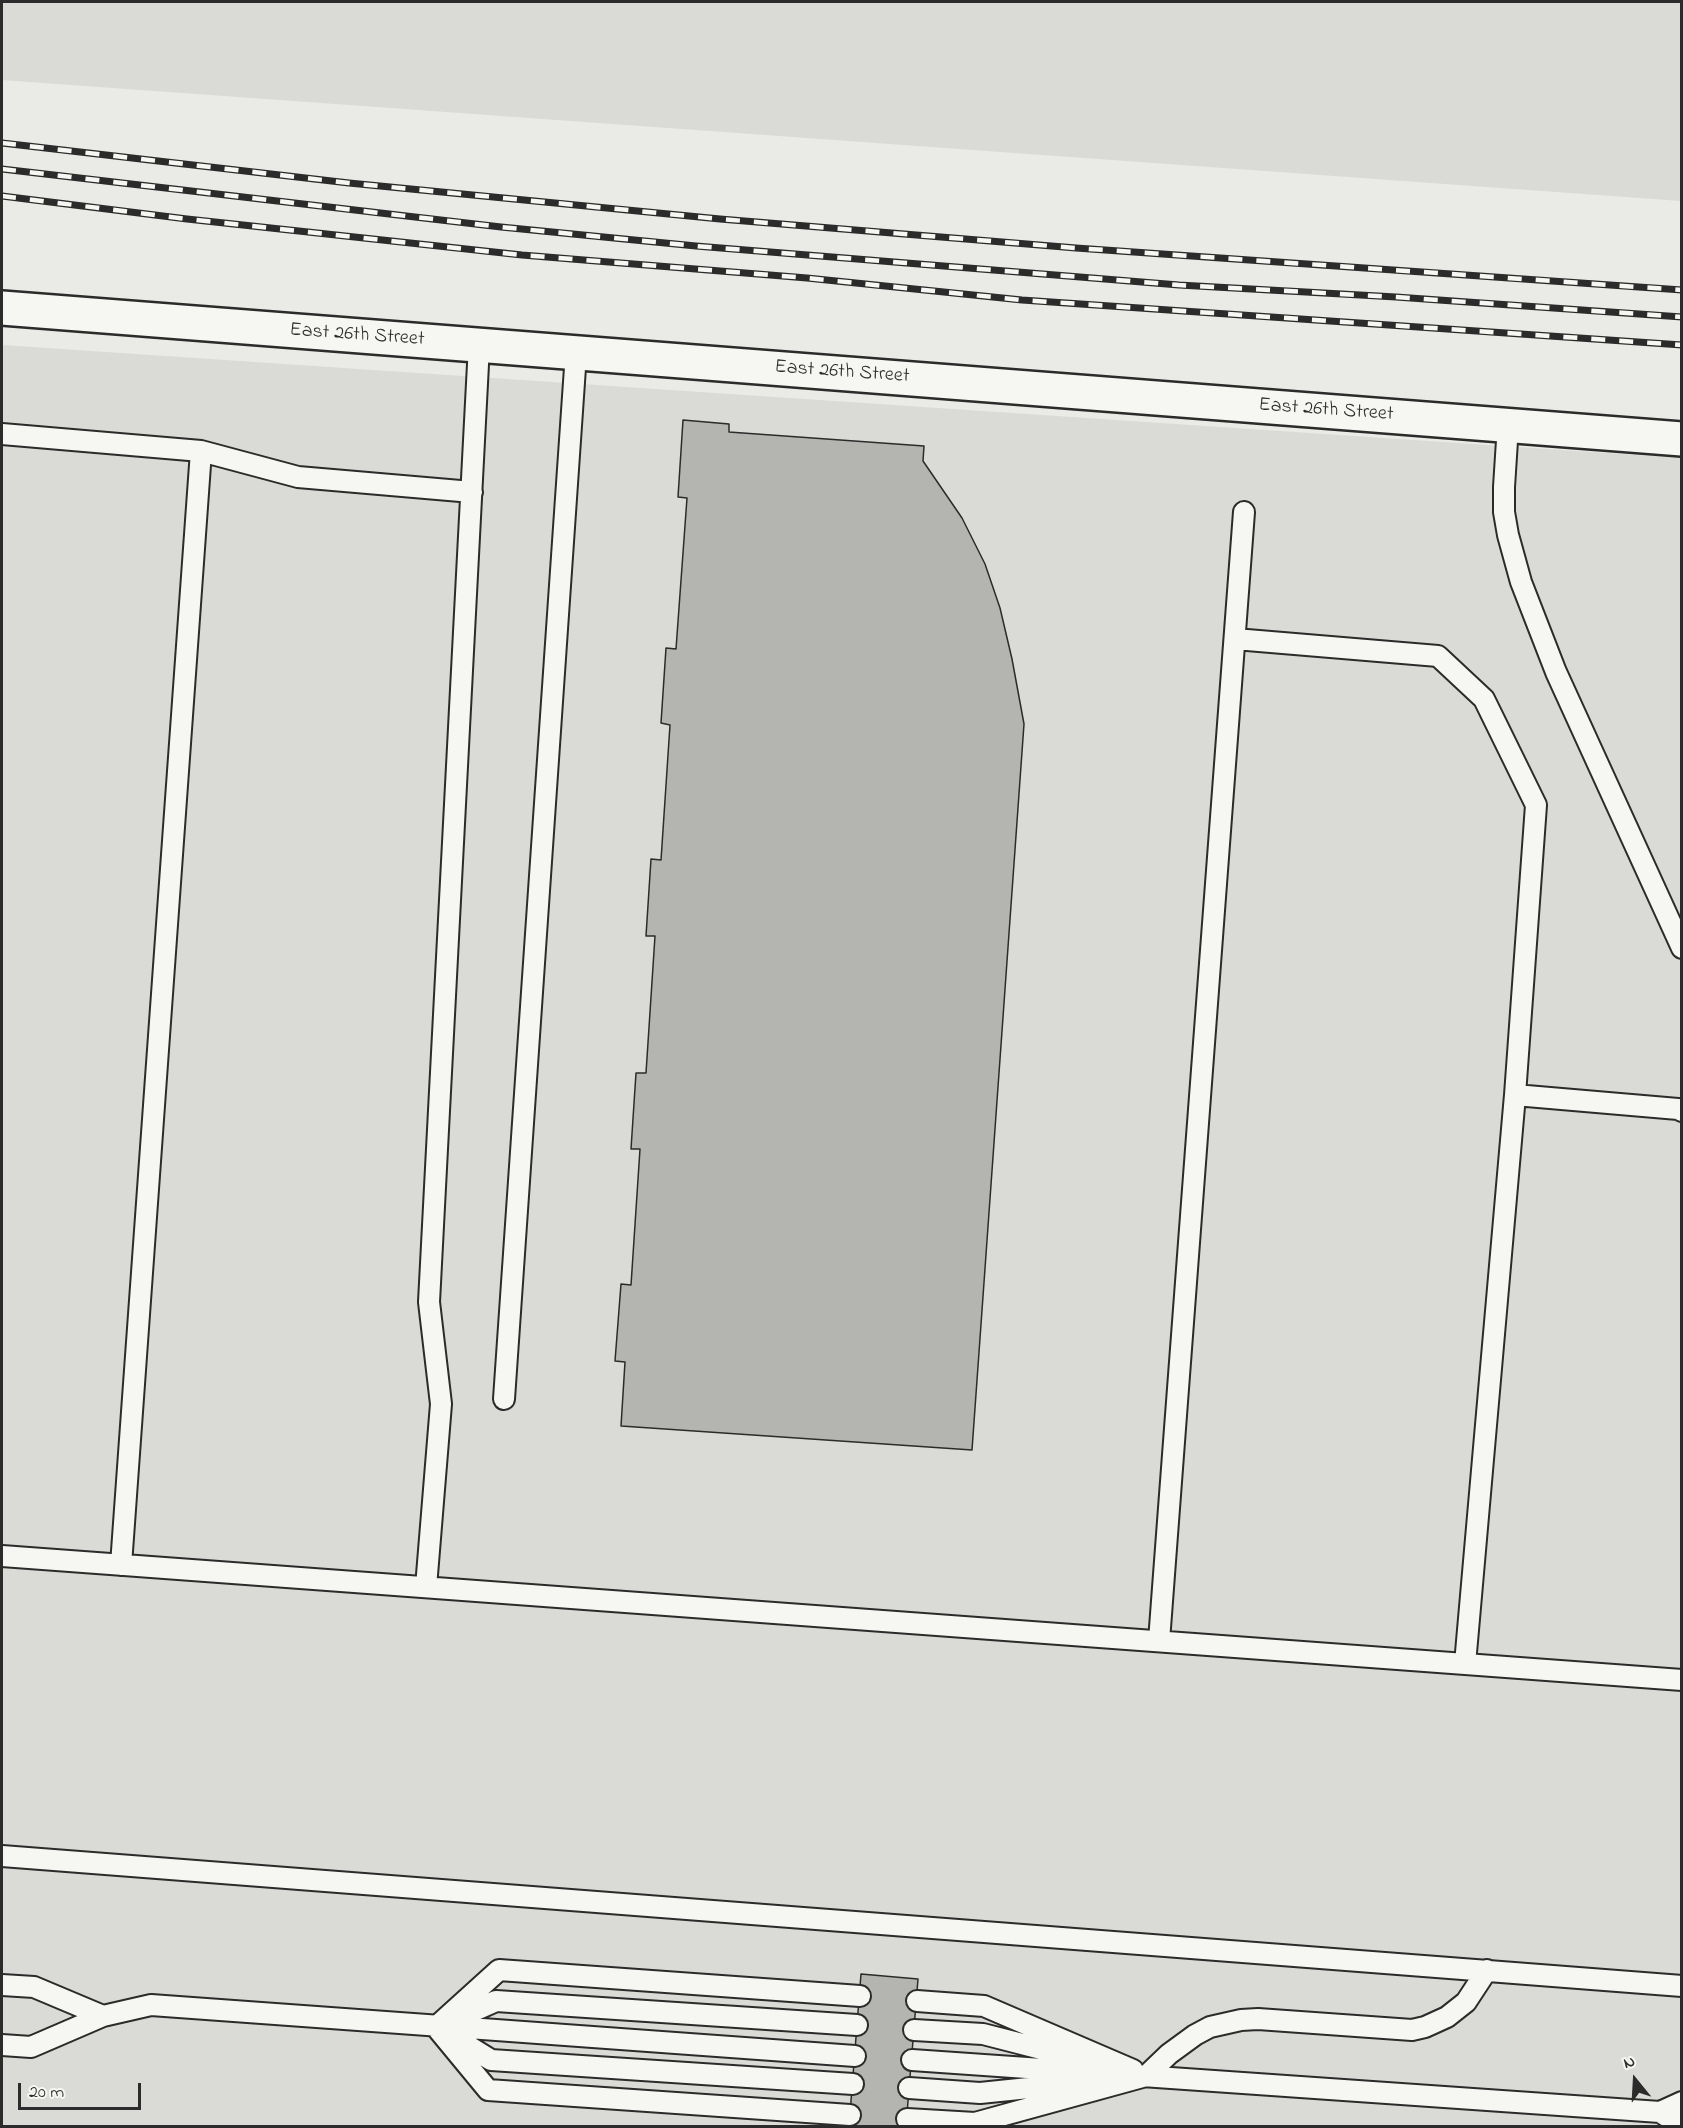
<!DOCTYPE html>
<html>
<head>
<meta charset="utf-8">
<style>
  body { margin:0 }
  #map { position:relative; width:1683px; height:2128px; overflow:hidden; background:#eaeae6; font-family:"Indie Flower",sans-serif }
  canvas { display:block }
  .frame { position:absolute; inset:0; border:3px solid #2b2b2b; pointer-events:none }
  .north { position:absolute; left:1605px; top:2050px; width:60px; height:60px; -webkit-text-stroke:4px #f6f6f2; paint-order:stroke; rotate:342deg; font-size:16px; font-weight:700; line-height:24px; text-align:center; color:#2b2b2b }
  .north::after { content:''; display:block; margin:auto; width:21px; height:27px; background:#2b2b2b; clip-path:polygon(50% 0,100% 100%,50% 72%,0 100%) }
  .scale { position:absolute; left:18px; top:2083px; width:123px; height:27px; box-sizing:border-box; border:3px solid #2b2b2b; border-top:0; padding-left:8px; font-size:18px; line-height:21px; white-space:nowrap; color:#2b2b2b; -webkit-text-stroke:4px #f6f6f2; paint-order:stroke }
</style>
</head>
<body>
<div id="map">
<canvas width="1683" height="2128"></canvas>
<div class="frame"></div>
<div class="north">N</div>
<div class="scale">20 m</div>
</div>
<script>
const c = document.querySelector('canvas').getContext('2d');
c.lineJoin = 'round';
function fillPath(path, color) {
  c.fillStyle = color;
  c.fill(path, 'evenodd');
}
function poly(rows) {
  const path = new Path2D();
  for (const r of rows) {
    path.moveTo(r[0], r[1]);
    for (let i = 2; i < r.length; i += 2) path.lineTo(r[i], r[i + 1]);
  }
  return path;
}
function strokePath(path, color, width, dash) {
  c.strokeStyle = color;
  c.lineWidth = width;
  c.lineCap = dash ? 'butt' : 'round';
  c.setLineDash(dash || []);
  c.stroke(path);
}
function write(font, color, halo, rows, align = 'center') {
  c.font = font + ' "Indie Flower",sans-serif';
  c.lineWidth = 6;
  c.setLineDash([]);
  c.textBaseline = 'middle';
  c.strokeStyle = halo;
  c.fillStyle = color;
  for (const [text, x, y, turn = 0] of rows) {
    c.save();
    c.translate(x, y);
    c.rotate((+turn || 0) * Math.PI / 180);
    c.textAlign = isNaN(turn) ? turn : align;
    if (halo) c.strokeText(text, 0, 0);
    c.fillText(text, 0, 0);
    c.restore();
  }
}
fillPath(poly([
  [2,2,1681,2,1681,201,2,80],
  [2,345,1681,458,1681,2126,2,2126]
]), '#dadad6');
const building = poly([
  [683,420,729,424,729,432,924,446,923,461,962,518,985,564,1000,608,1012,659,1024,724,972,1450,621,1426,625,1362,615,1361,621,1284,631,1285,640,1149,631,1149,636,1073,646,1073,655,936,646,936,651,859,661,860,670,725,661,723,666,648,676,649,687,498,678,497,683,420],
  [861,1974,918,1979,906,2126,849,2126,861,1974]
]);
fillPath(building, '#b4b4b1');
strokePath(building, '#2b2b2b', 1.5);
const service = poly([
  [1508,425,1504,487,1504,512,1508,535,1521,582,1556,672,1682,948],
  [2,434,201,451,298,477,472,492],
  [1235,639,1438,656,1484,699,1536,805,1515,1095,1678,1109,1682,1111],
  [504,1399,576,353],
  [2,1556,1682,1680],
  [121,1565,201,451],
  [426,1587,441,1404,429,1302,479,345],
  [1159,1641,1244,512],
  [1465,1664,1515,1095],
  [2,1856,1682,1986],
  [2,1985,34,1987,103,2016],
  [917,2001,984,2006,1133,2070],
  [453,2020,496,2001,857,2025],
  [436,2027,499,1970,860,1996],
  [436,2027,488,2090,850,2115],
  [914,2030,983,2034,1088,2061],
  [449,2034,491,2060,853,2084],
  [2,2045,31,2047,103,2016,151,2005,855,2056],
  [912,2060,1660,2112,1682,2126],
  [909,2088,980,2093,1087,2082],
  [1660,2112,1682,2102],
  [907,2119,975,2123,1146,2076,1169,2054,1195,2035,1210,2027,1241,2020,1258,2019,1412,2030,1425,2027,1447,2017,1466,2002,1487,1970]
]);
const tertiary = poly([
  [2,308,1682,439]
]);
strokePath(service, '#2b2b2b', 24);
strokePath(tertiary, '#2b2b2b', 38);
strokePath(service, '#f6f6f2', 20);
strokePath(tertiary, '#f6f6f2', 33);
const rail = poly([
  [2,143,349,183,720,219,1076,248,1682,290],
  [2,169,501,227,696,246,1179,285,1396,297,1682,317],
  [2,196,187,219,522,255,807,278,1022,300,1682,345]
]);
strokePath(rail, '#2b2b2b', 7);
strokePath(rail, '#f6f6f2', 4.5, [14]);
write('20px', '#2b2b2b', '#f6f6f2', [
  ["East 26th Street",357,336,4],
  ["East 26th Street",842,373,4],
  ["East 26th Street",1326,411,4]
]);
</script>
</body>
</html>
